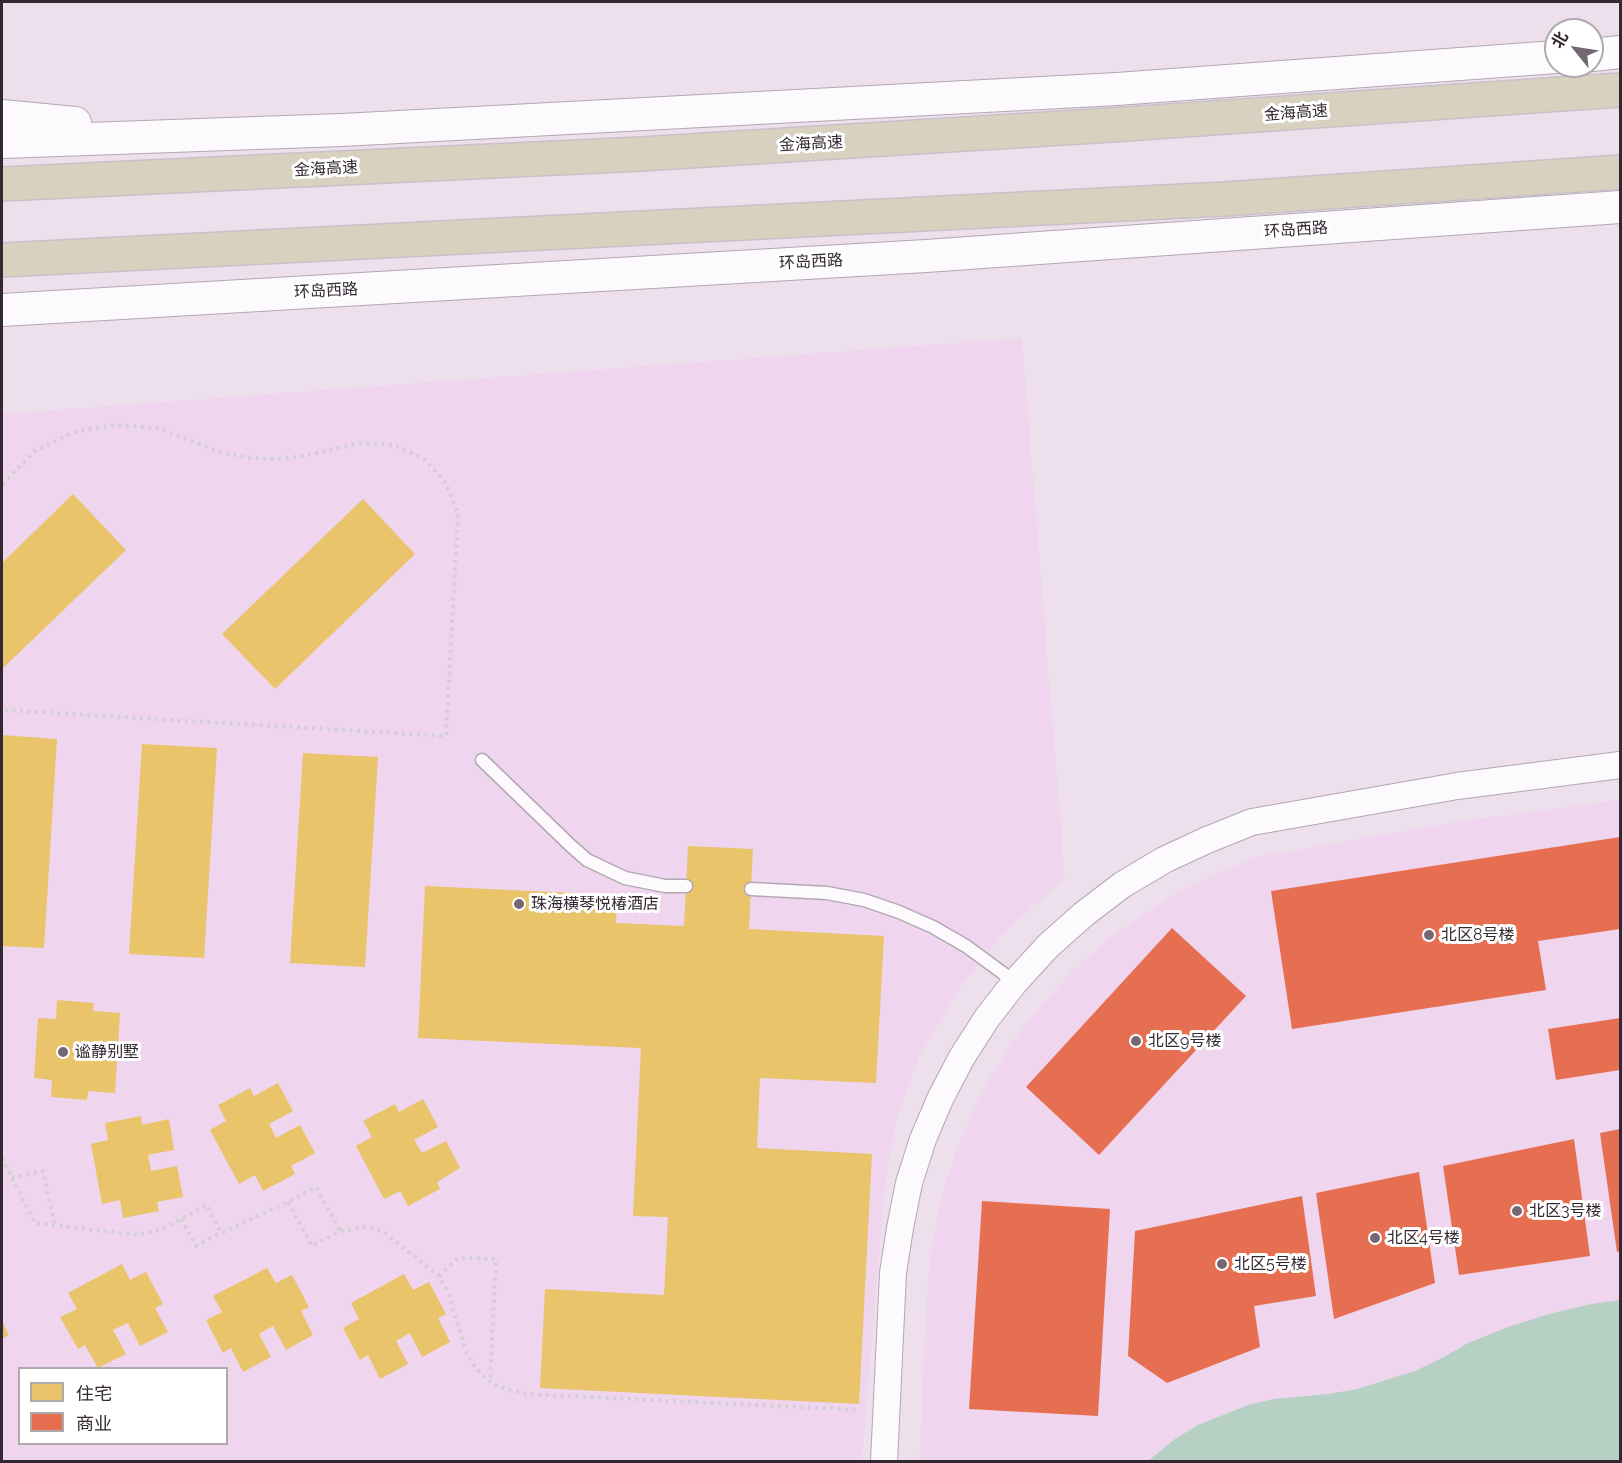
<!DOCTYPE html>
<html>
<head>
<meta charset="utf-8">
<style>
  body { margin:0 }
  #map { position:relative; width:1622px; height:1463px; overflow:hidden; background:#eedfed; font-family:Raleway,"Noto Sans SC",sans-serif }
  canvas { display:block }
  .frame { position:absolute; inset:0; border:3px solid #322832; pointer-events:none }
  .legend { position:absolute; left:18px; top:1367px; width:210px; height:78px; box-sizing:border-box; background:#fff; border:2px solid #ada9ad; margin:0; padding:8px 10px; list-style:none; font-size:18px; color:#322832 }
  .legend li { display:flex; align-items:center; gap:12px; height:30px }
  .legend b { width:30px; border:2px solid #ada9ad }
  .north { position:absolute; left:1544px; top:18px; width:60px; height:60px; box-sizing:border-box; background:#fff; border:2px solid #ada9ad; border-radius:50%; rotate:300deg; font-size:16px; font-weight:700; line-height:24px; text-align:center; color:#322832 }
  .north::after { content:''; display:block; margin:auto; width:21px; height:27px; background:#746873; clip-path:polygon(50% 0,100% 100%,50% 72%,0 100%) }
</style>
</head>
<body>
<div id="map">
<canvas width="1622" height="1463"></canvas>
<div class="frame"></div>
<ul class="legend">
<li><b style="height:16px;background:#e9c46a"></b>住宅</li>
<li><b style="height:16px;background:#e76f51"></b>商业</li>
</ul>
<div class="north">北</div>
</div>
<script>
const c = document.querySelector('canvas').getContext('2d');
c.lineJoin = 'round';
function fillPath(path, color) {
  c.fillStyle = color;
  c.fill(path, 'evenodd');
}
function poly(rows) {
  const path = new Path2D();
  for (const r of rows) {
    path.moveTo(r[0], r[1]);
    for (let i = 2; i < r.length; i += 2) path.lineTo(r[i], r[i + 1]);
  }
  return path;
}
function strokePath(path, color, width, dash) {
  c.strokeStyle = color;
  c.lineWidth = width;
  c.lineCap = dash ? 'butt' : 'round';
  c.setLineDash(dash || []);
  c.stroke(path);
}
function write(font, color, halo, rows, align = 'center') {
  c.font = font + ' Raleway,"Noto Sans SC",sans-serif';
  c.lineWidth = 6;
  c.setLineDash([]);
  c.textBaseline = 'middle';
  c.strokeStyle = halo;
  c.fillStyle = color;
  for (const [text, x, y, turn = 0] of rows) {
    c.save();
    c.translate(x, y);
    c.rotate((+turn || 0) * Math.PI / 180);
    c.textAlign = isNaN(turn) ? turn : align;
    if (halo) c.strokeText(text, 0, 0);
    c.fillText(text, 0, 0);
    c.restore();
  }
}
fillPath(poly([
  [1022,338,1065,878,1007,930,963,984,919,1057,897,1117,885,1185,862,1461,2,1462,2,414],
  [20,1368,226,1368,226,1444,20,1444],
  [1620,800,1620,1461,919,1462,928,1276,934,1233,943,1192,956,1151,973,1112,992,1074,1015,1038,1042,1005,1072,971,1106,941,1142,915,1180,891,1221,871,1261,856,1462,821]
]), '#efd6ee');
fillPath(poly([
  [1620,1300,1620,1461,1148,1461,1175,1439,1198,1425,1248,1405,1274,1399,1328,1394,1357,1389,1415,1371,1442,1358,1468,1343,1508,1327,1549,1314,1591,1304]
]), '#b6d0c3');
fillPath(poly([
  [73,494,126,550,2,669,2,563],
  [363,499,415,554,275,689,222,634],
  [2,735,57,739,44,948,2,946],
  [142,744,217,748,204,958,129,954],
  [303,753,378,757,365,967,290,963],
  [688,846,753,849,749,929,884,936,876,1083,760,1078,757,1148,872,1154,859,1404,540,1388,545,1289,664,1295,668,1217,633,1216,641,1048,418,1038,425,886,617,895,616,923,684,926],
  [57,1000,94,1003,93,1011,120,1013,118,1045,91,1043,90,1059,117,1061,115,1093,88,1091,87,1100,51,1097,52,1080,34,1078,38,1018,56,1019],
  [278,1083,293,1111,269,1124,276,1138,300,1125,315,1153,291,1166,295,1174,263,1191,255,1175,239,1184,210,1130,226,1121,218,1105,250,1088,254,1096],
  [423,1099,438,1127,414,1140,422,1153,446,1141,460,1168,437,1182,440,1189,408,1206,400,1191,384,1199,356,1146,372,1137,363,1121,395,1104,399,1112],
  [141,1116,142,1125,169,1119,174,1150,148,1155,151,1171,177,1166,183,1197,157,1202,159,1211,123,1218,120,1200,102,1204,91,1144,108,1140,105,1123],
  [122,1264,130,1280,146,1272,163,1304,155,1308,168,1332,140,1346,128,1323,113,1330,126,1354,98,1368,85,1345,78,1349,60,1317,77,1309,68,1293],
  [267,1268,276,1283,292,1275,309,1307,301,1311,313,1335,286,1350,273,1326,259,1334,271,1357,243,1372,231,1348,223,1353,206,1320,222,1312,213,1296],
  [404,1274,413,1290,429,1282,446,1314,438,1318,450,1342,422,1357,410,1333,396,1341,408,1364,380,1379,368,1355,360,1360,343,1328,359,1319,351,1303],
  [2,1321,9,1335,2,1339]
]), '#e9c46a');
fillPath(poly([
  [1620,837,1620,929,1538,941,1546,990,1292,1029,1271,891],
  [1172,928,1246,996,1099,1155,1026,1087],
  [1620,1018,1620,1070,1556,1080,1548,1029],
  [1620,1129,1620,1251,1617,1252,1600,1133],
  [1574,1139,1590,1256,1459,1275,1443,1166],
  [1419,1172,1435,1283,1334,1319,1316,1193],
  [1302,1196,1316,1296,1254,1306,1260,1347,1167,1383,1128,1356,1135,1231],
  [982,1201,1110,1209,1098,1416,969,1409]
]), '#e76f51');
const service = poly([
  [482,760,571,846,587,860,625,878,665,886,686,886],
  [751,889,827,893,864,900,899,912,933,927,966,946,1015,982]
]);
const minor = poly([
  [884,1462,893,1273,900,1228,909,1183,923,1139,941,1097,962,1057,987,1018,1015,982,1048,946,1084,914,1122,885,1164,860,1207,840,1252,822,1457,786,1620,765]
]);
const tertiary = poly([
  [1592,55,1620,52],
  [2,116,75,123],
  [2,142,342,130,1117,89,1556,57],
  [2,310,926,256,1620,207]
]);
const motorway = poly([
  [2,184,641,154,1111,125,1620,90],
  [2,260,1224,199,1620,172]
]);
strokePath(service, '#b3a7b3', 15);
strokePath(minor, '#b3a7b3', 28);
strokePath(tertiary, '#b3a7b3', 34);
strokePath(motorway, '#c8c1c8', 36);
strokePath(poly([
  [2,484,35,451,74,432,115,425,158,428,223,453,250,458,277,459,304,456,359,443,393,445,423,458,446,483,458,514,446,736,2,710],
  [2,1158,35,1223,138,1235,164,1228,207,1205,221,1233,288,1202,316,1187,340,1231],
  [12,1178,43,1171,55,1225],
  [288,1202,312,1246,340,1231,366,1227,376,1229,385,1233,439,1276,450,1296,452,1307,467,1354,475,1367,485,1378,498,1387,527,1394,859,1410],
  [181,1219,196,1246,221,1233],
  [439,1276,458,1258,496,1259,490,1381]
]), '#d4cfd4', 4, [3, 4.5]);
strokePath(service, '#fcfafc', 12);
strokePath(minor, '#fcfafc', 26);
strokePath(tertiary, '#fcfafc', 32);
strokePath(motorway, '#d9d1bf', 33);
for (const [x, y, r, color] of [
  [519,904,6,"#746873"],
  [1429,935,6,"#746873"],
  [1136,1041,6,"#746873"],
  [63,1052,6,"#746873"],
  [1517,1211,6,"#746873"],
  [1375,1238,6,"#746873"],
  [1222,1264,6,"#746873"]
]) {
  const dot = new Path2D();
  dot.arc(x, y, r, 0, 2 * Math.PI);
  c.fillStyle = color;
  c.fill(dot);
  strokePath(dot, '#fff', 2);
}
write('16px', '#322832', '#fff', [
  ["金海高速",1296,113,-4],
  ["金海高速",811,144,-3],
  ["金海高速",326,169,-3],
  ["环岛西路",1296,230,-4],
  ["环岛西路",811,262,-3],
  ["环岛西路",326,291,-3]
]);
write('16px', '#322832', '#fff', [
  ["珠海横琴悦椿酒店",531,904],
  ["北区8号楼",1441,935],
  ["北区9号楼",1148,1041],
  ["谧静别墅",75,1052],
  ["北区3号楼",1529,1211],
  ["北区4号楼",1387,1238],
  ["北区5号楼",1234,1264]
], 'left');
</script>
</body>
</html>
